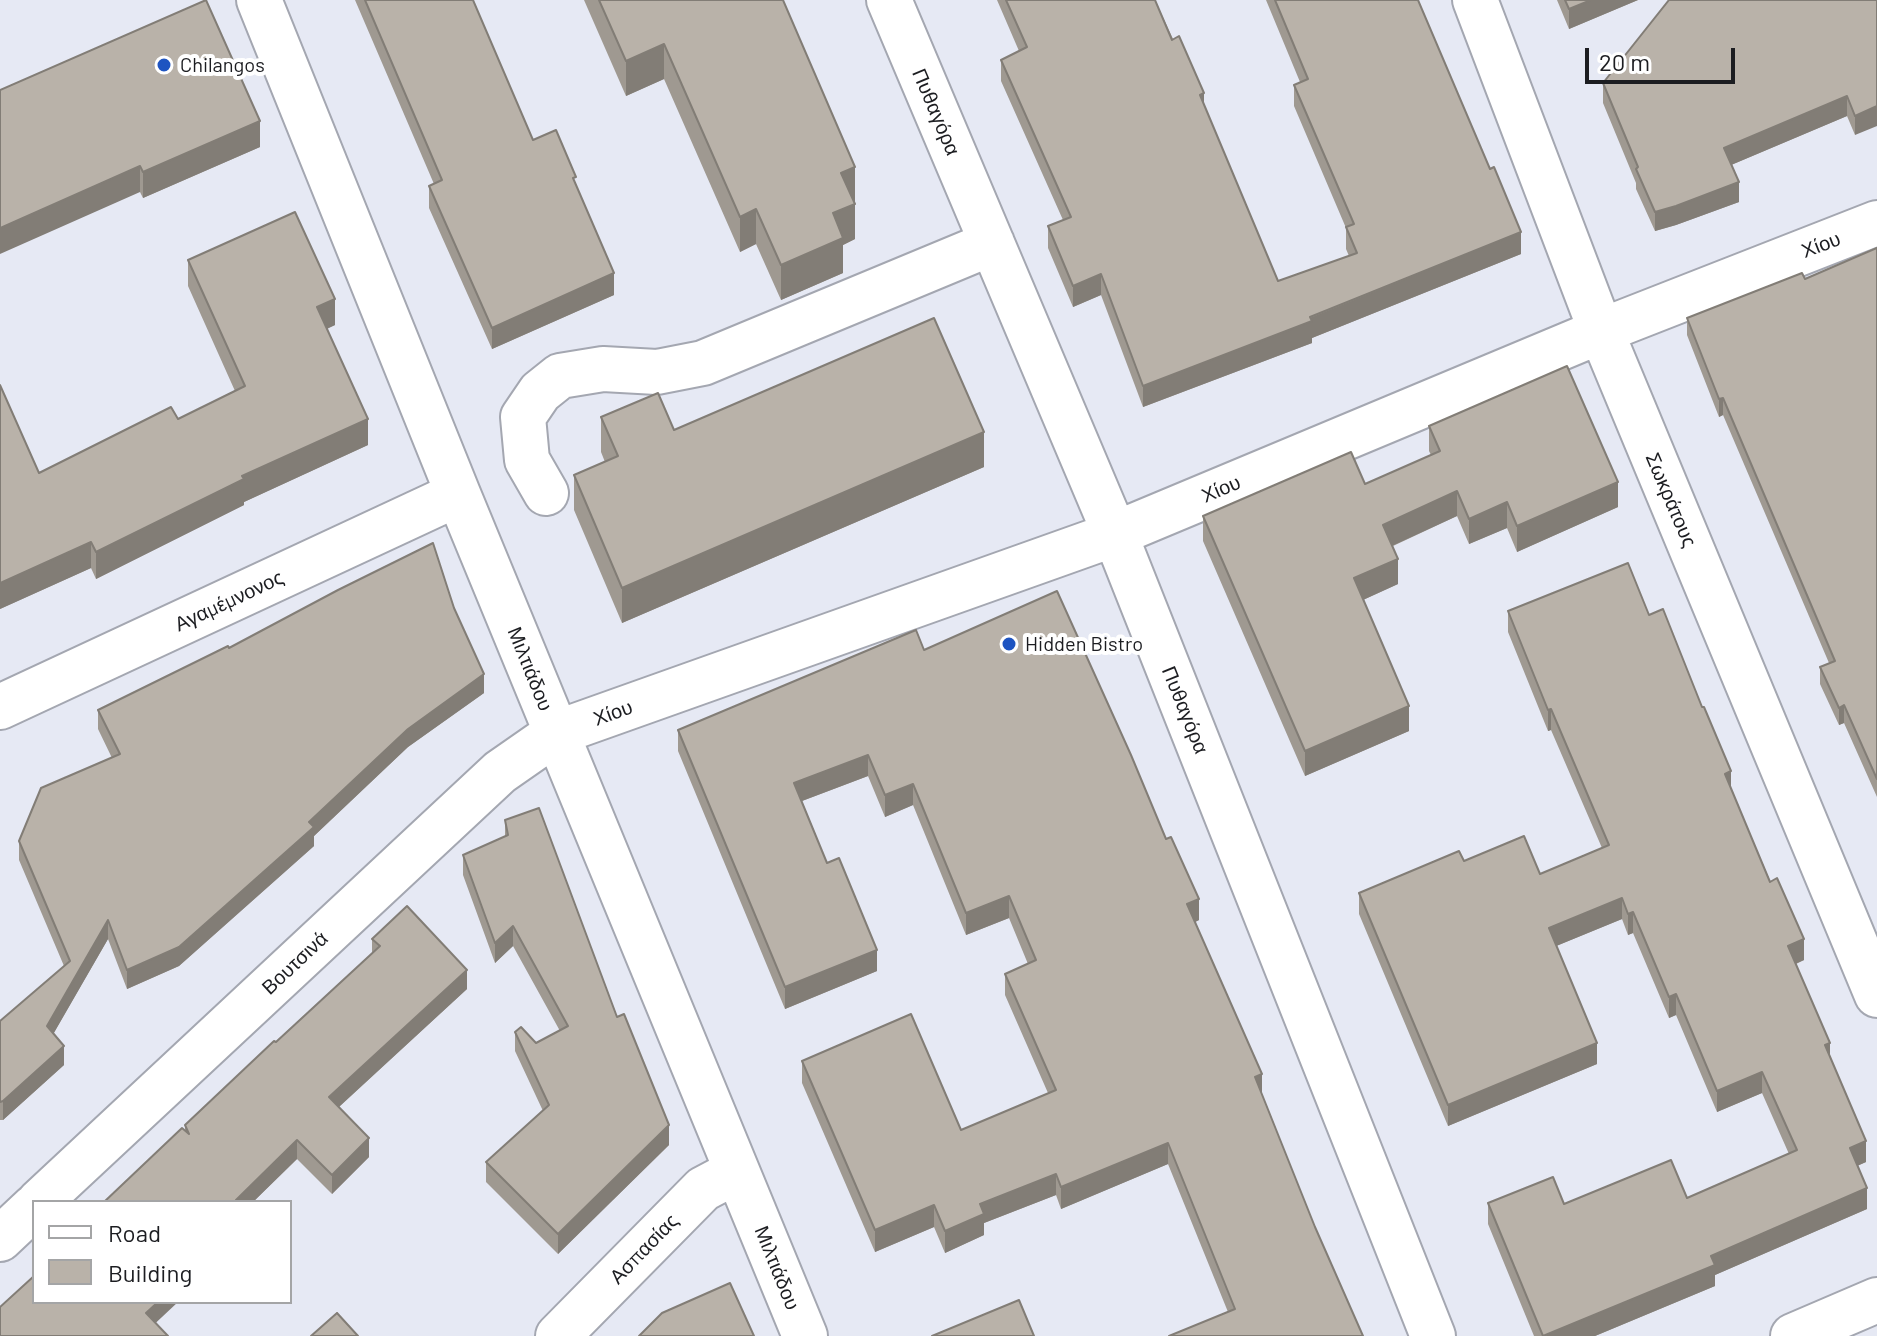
<!DOCTYPE html>
<html>
<head>
<meta charset="utf-8">
<style>
  body { margin:0 }
  #map { position:relative; width:1877px; height:1336px; overflow:hidden; background:#e6e9f4; font-family:Barlow,sans-serif }
  canvas { display:block }
  .legend { position:absolute; left:32px; top:1200px; width:260px; height:104px; box-sizing:border-box; background:#fff; border:2px solid #a4a5a6; margin:0; padding:10px 14px; list-style:none; font-size:24px; color:#1c1d21 }
  .legend li { display:flex; align-items:center; gap:16px; height:40px }
  .legend b { width:40px; border:2px solid #a4a5a6 }
  .scale { position:absolute; left:1585px; top:48px; width:150px; height:36px; box-sizing:border-box; border:4px solid #1c1d21; border-top:0; padding-left:10px; font-size:24px; line-height:28px; white-space:nowrap; color:#1c1d21; -webkit-text-stroke:6px #fff; paint-order:stroke }
</style>
</head>
<body>
<div id="map">
<canvas width="1877" height="1336"></canvas>
<ul class="legend">
<li><b style="height:10px;background:#fff"></b>Road</li>
<li><b style="height:22px;background:#b9b2a9"></b>Building</li>
</ul>
<div class="scale">20 m</div>
</div>
<script>
const c = document.querySelector('canvas').getContext('2d');
c.lineJoin = 'round';
function poly(rows) {
  const path = new Path2D();
  for (const r of rows) {
    path.moveTo(r[0], r[1]);
    for (let i = 2; i < r.length; i += 2) path.lineTo(r[i], r[i + 1]);
  }
  return path;
}
function strokePath(path, color, width, dash) {
  c.strokeStyle = color;
  c.lineWidth = width;
  c.lineCap = dash ? 'butt' : 'round';
  c.setLineDash(dash || []);
  c.stroke(path);
}
function fillPath(path, color) {
  c.fillStyle = color;
  c.fill(path, 'evenodd');
}
function write(font, color, halo, rows, align = 'center') {
  c.font = font + ' Barlow,sans-serif';
  c.lineWidth = 8;
  c.setLineDash([]);
  c.textBaseline = 'middle';
  c.strokeStyle = halo;
  c.fillStyle = color;
  for (const [text, x, y, turn = 0] of rows) {
    c.save();
    c.translate(x, y);
    c.rotate((+turn || 0) * Math.PI / 180);
    c.textAlign = isNaN(turn) ? turn : align;
    if (halo) c.strokeText(text, 0, 0);
    c.fillText(text, 0, 0);
    c.restore();
  }
}
const minor = poly([
  [259,0,458,494,805,1336],
  [889,0,1115,534,1433,1336],
  [1475,0,1601,331,1877,995],
  [546,493,527,460,523,417,540,392,560,376,603,369,657,372,703,363,992,243],
  [0,707,458,494],
  [39,1202,500,772,556,733,1115,534,1601,331,1877,223],
  [0,1239,34,1207],
  [558,1336,703,1189,737,1171],
  [1793,1336,1877,1300]
]);
strokePath(minor, '#a4a7b1', 48);
strokePath(minor, '#fff', 44);
fillPath(poly([
  [355,0,473,0,533,140,576,187,614,295,492,349,429,208,429,186,434,184],
  [584,0,783,0,855,202,855,239,843,245,843,273,781,300,756,244,740,252,664,79,626,96],
  [997,0,1155,0,1204,106,1278,281,1349,256,1346,249,1346,228,1294,106,1294,85,1300,82,1266,0,1418,0,1521,254,1312,338,1312,343,1143,407,1101,295,1073,307,1048,248,1048,226,1063,220,1001,81,1001,60,1019,51],
  [1557,0,1638,0,1569,29],
  [1877,0,1855,135,1847,116,1731,165,1739,202,1676,225,1655,231,1636,189,1636,183,1603,103,1603,83],
  [0,90,260,147,143,198,140,192],
  [1877,248,1877,797,1844,723,1839,725,1820,684,1820,667,1829,663,1723,415,1719,417,1687,335,1687,318,1805,279],
  [188,260,335,325,327,329,368,445,244,502,244,505,96,579,91,568,0,609,0,385,39,473,178,419,235,391,188,286],
  [601,417,674,430,984,467,622,623,574,510,574,475,605,462,601,452],
  [1429,426,1618,507,1517,552,1507,528,1469,544,1457,516,1393,546,1398,584,1363,600,1409,731,1305,776,1203,541,1203,516,1365,484,1431,455,1429,451],
  [454,608,484,693,408,747,314,836,314,846,179,966,127,989,108,939,53,1034,64,1065,3,1120,0,1120,0,1021,64,966,19,860,19,841,112,758,98,729,98,710,229,648],
  [1508,611,1649,615,1731,789,1804,960,1796,964,1866,1162,1857,1166,1867,1209,1715,1275,1715,1286,1595,1336,1534,1336,1488,1224,1488,1203,1564,1204,1687,1198,1789,1154,1762,1093,1717,1112,1676,1015,1669,1018,1633,933,1628,935,1622,919,1556,946,1597,1064,1448,1126,1359,914,1359,893,1464,861,1540,874,1602,848,1551,730,1548,731,1508,632],
  [924,650,1199,920,1195,922,1262,1096,1315,1227,1363,1336,1228,1312,1168,1164,1061,1209,1056,1195,984,1223,984,1235,945,1253,934,1227,875,1252,802,1083,802,1061,961,1130,1048,1093,1005,995,1005,974,1028,964,1009,918,966,935,913,805,885,817,868,776,802,801,827,863,877,971,785,1009,678,751,678,730],
  [505,820,617,1017,669,1145,558,1254,486,1182,486,1162,543,1111,515,1051,515,1032,536,1043,560,1031,513,946,495,963,463,875,463,855,505,837],
  [372,939,467,989,339,1107,369,1157,332,1194,297,1159,253,1202,104,1202,185,1131,185,1125,372,953]
]), '#9f9991');
fillPath(poly([
  [1591,0,1638,0,1569,29,1569,9],
  [664,44,664,79,626,96,626,61],
  [1204,93,1204,114,1200,95],
  [1847,96,1847,116,1724,168,1724,148],
  [1877,106,1877,126,1855,135,1855,116],
  [260,121,260,147,143,198,143,172],
  [140,166,140,192,0,254,0,228],
  [855,167,855,202,841,208,841,173],
  [1739,182,1739,202,1676,225,1655,231,1655,212],
  [855,204,855,239,843,245,843,273,781,300,781,265,833,213],
  [756,209,756,244,740,252,740,217],
  [1521,232,1521,254,1312,338,1312,343,1143,407,1143,386],
  [614,273,614,295,492,349,492,328],
  [1101,274,1101,295,1073,307,1073,286],
  [335,299,335,325,317,333,317,307],
  [1723,398,1723,415,1719,417,1719,399],
  [368,419,368,445,244,502,244,505,96,579,96,552,242,476],
  [984,432,984,467,622,623,622,588],
  [1618,482,1618,507,1517,552,1517,526],
  [1457,491,1457,516,1383,550,1383,525],
  [1507,502,1507,528,1469,544,1469,519],
  [91,542,91,568,0,609,0,583],
  [1398,559,1398,584,1354,604,1354,578],
  [484,674,484,693,408,747,314,836,314,846,179,966,127,989,127,970,309,822,408,729],
  [1844,705,1844,723,1839,725,1839,708],
  [1409,706,1409,731,1305,776,1305,751],
  [1551,709,1551,730,1548,731,1548,710],
  [868,755,868,776,794,804,794,783],
  [1731,771,1731,792,1725,774],
  [913,784,913,805,885,817,885,795],
  [1009,896,1009,918,966,935,966,913],
  [1622,898,1622,919,1549,949,1549,928],
  [1199,899,1199,920,1187,926,1187,904],
  [1633,912,1633,933,1628,935,1628,914],
  [108,920,108,939,47,1045,47,1026],
  [513,926,513,946,495,963,495,943],
  [1804,939,1804,960,1788,967,1788,946],
  [877,950,877,971,785,1009,785,987],
  [467,970,467,989,329,1116,329,1097],
  [1676,994,1676,1015,1669,1018,1669,997],
  [1597,1043,1597,1064,1448,1126,1448,1105],
  [1830,1043,1830,1064,1825,1045],
  [64,1046,64,1065,3,1120,3,1101],
  [1762,1072,1762,1093,1717,1112,1717,1091],
  [1262,1074,1262,1096,1255,1077],
  [669,1125,669,1145,558,1254,558,1234],
  [369,1138,369,1157,332,1194,332,1175],
  [297,1140,297,1159,253,1202,236,1202,236,1200],
  [1866,1141,1866,1162,1850,1169,1850,1148],
  [1168,1143,1168,1164,1061,1209,1061,1187],
  [1056,1174,1056,1195,984,1223,984,1235,945,1253,945,1231,980,1204],
  [1867,1188,1867,1209,1715,1275,1715,1286,1595,1336,1545,1336,1711,1256],
  [934,1205,934,1227,875,1252,875,1230],
  [158,1302,178,1302,146,1332,146,1313]
]), '#827d76');
const building = poly([
  [206,0,260,121,143,172,140,166,0,228,0,90,206,0],
  [365,0,473,0,533,140,556,130,576,177,573,178,614,273,492,328,429,186,442,180,365,0],
  [599,0,783,0,855,167,841,173,855,204,833,213,843,238,781,265,756,209,740,217,664,44,626,61,599,0],
  [1006,0,1155,0,1172,40,1179,36,1204,93,1200,95,1278,281,1357,253,1346,227,1354,224,1294,85,1308,79,1275,0,1418,0,1490,169,1494,167,1521,232,1310,317,1312,321,1143,386,1101,274,1073,286,1048,226,1071,217,1001,60,1027,47,1006,0],
  [1565,0,1591,0,1569,9,1565,0],
  [1669,0,1877,0,1877,106,1855,116,1847,96,1724,148,1739,182,1676,206,1655,212,1636,169,1638,167,1603,83,1669,0],
  [295,212,335,299,317,307,368,419,242,476,244,479,96,552,91,542,0,583,0,385,39,473,171,407,178,419,245,386,188,260,295,212],
  [1877,248,1877,779,1844,705,1839,708,1820,667,1835,661,1723,398,1719,399,1687,318,1802,273,1805,279,1877,248],
  [934,318,984,432,622,588,574,475,618,456,601,417,658,393,674,430,934,318],
  [1567,366,1618,482,1517,526,1507,502,1469,519,1457,491,1383,525,1398,559,1354,578,1409,706,1305,751,1203,516,1351,452,1365,484,1440,451,1429,426,1567,366],
  [433,543,454,608,484,674,408,729,309,822,314,827,179,947,127,970,108,920,47,1026,64,1046,3,1101,0,1102,0,1021,70,961,19,841,41,788,120,754,98,710,228,646,229,648,338,590,433,543],
  [1628,563,1649,615,1663,609,1702,707,1704,707,1731,771,1725,774,1770,882,1777,878,1804,939,1788,946,1830,1043,1825,1045,1866,1141,1850,1148,1867,1188,1711,1256,1715,1265,1543,1336,1488,1203,1553,1177,1564,1204,1671,1160,1687,1198,1797,1150,1762,1072,1717,1091,1676,994,1669,997,1633,912,1628,914,1622,898,1549,928,1597,1043,1448,1105,1359,893,1459,851,1464,861,1524,836,1540,874,1609,845,1551,709,1548,710,1508,611,1628,563],
  [1057,591,1131,755,1166,839,1171,837,1199,899,1187,904,1262,1074,1255,1077,1315,1227,1363,1336,1169,1336,1235,1309,1168,1143,1061,1187,1056,1174,980,1204,984,1214,945,1231,934,1205,875,1230,802,1061,911,1014,961,1130,1056,1090,1005,974,1036,960,1009,896,966,913,913,784,885,795,868,755,794,783,827,863,839,858,877,950,785,987,678,730,916,630,924,650,1057,591],
  [539,808,617,1017,624,1014,669,1125,558,1234,486,1162,549,1105,515,1032,521,1027,536,1043,568,1026,513,926,495,943,463,855,508,835,505,820,539,808],
  [407,906,467,970,329,1097,369,1138,332,1175,297,1140,236,1200,238,1202,104,1202,182,1128,189,1134,185,1125,274,1041,276,1042,380,946,372,939,407,906],
  [34,1276,34,1302,158,1302,146,1313,168,1336,0,1336,0,1307,34,1276],
  [730,1283,754,1336,639,1336,662,1313,730,1283],
  [1019,1300,1034,1336,932,1336,1019,1300],
  [337,1313,358,1336,311,1336,337,1313]
]);
fillPath(building, '#b9b2a9');
strokePath(building, '#827d76', 2);
for (const [x, y, r, color] of [
  [164,65,8,"#1e54c1"],
  [1009,644,8,"#1e54c1"]
]) {
  const dot = new Path2D();
  dot.arc(x, y, r, 0, 2 * Math.PI);
  c.fillStyle = color;
  c.fill(dot);
  strokePath(dot, '#fff', 3);
}
write('20px', '#1c1d21', '#fff', [
  ["Chilangos",180,65],
  ["Hidden Bistro",1025,644]
], 'left');
write('20px', '#1c1d21', '#fff', [
  ["Πυθαγόρα",936,112,67],
  ["Χίου",1821,245,-21],
  ["Χίου",1221,489,-23],
  ["Σωκράτους",1671,500,67],
  ["Αγαμέμνονος",229,601,-25],
  ["Μιλτιάδου",530,669,68],
  ["Πυθαγόρα",1185,710,68],
  ["Χίου",613,713,-20],
  ["Βουτσινά",295,963,-43],
  ["Ασπασίας",644,1249,-46],
  ["Μιλτιάδου",777,1268,68]
]);
</script>
</body>
</html>
